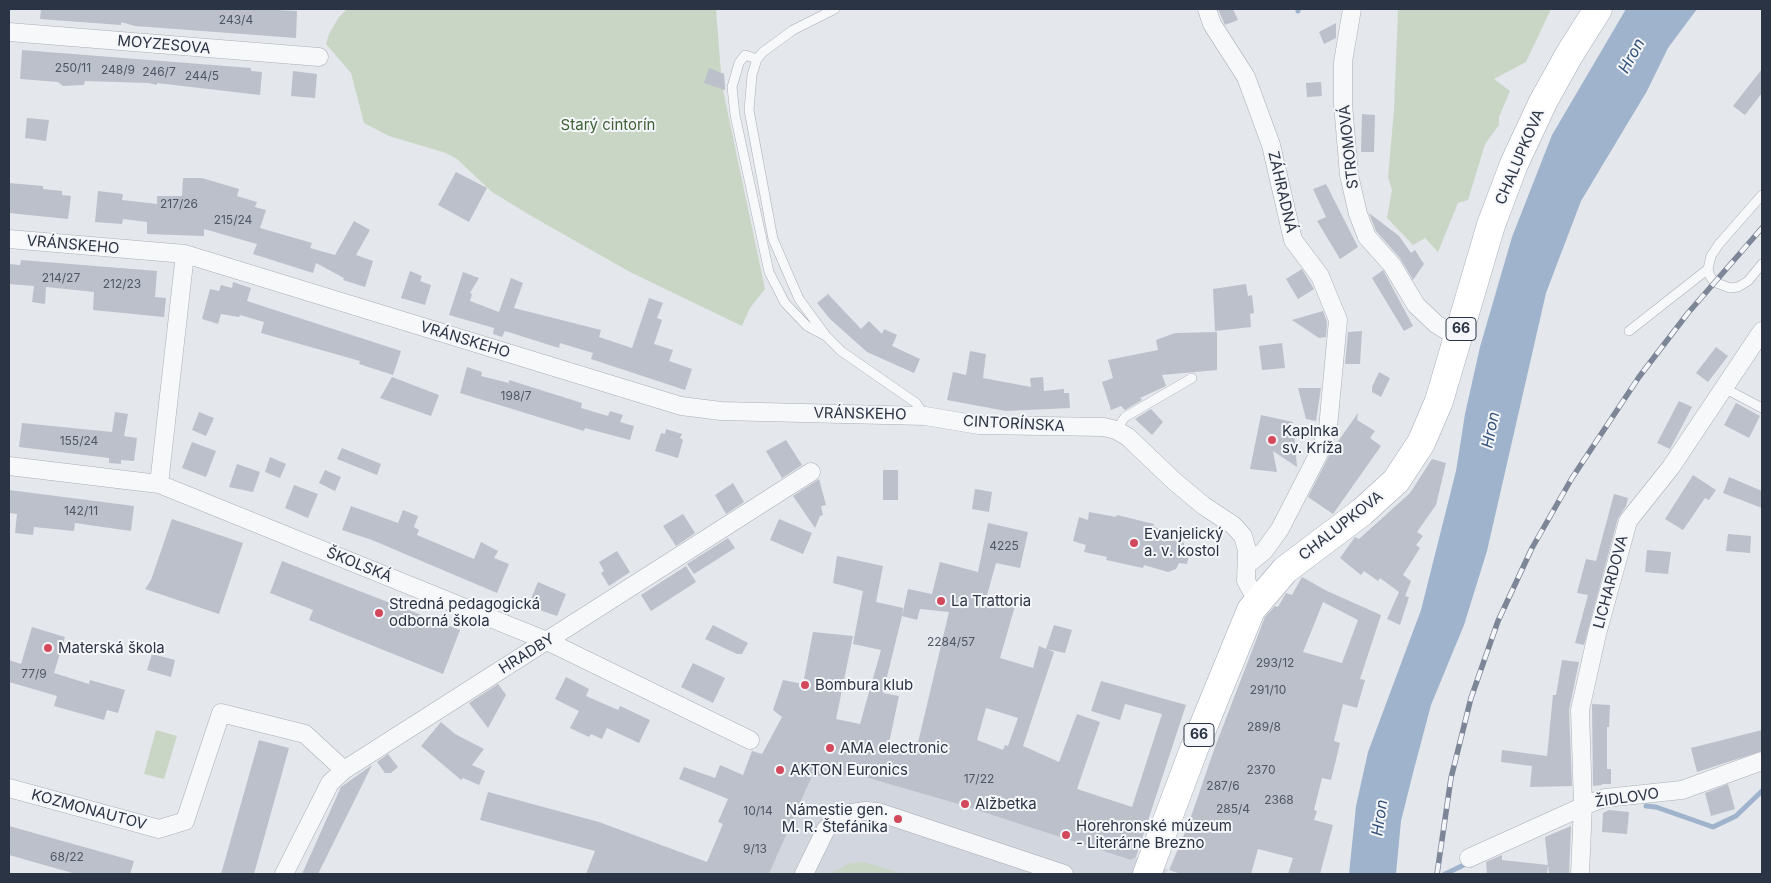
<!DOCTYPE html>
<html>
<head>
<meta charset="utf-8">
<style>
  body { margin:0 }
  #map { position:relative; width:1771px; height:883px; overflow:hidden; background:#e4e7ec; font-family:Inter,sans-serif }
  canvas { display:block }
  .frame { position:absolute; inset:0; border:10px solid #2b3445; pointer-events:none }
</style>
</head>
<body>
<div id="map">
<canvas width="1771" height="883"></canvas>
<div class="frame"></div>
</div>
<script>
const c = document.querySelector('canvas').getContext('2d');
c.lineJoin = 'round';
function fillPath(path, color) {
  c.fillStyle = color;
  c.fill(path, 'evenodd');
}
function poly(rows) {
  const path = new Path2D();
  for (const r of rows) {
    path.moveTo(r[0], r[1]);
    for (let i = 2; i < r.length; i += 2) path.lineTo(r[i], r[i + 1]);
  }
  return path;
}
function strokePath(path, color, width, dash) {
  c.strokeStyle = color;
  c.lineWidth = width;
  c.lineCap = dash ? 'butt' : 'round';
  c.setLineDash(dash || []);
  c.stroke(path);
}
function write(font, color, halo, rows, align = 'center') {
  c.font = font + ' Inter,sans-serif';
  c.lineWidth = 4;
  c.setLineDash([]);
  c.textBaseline = 'middle';
  c.strokeStyle = halo;
  c.fillStyle = color;
  for (const [text, x, y, turn = 0] of rows) {
    c.save();
    c.translate(x, y);
    c.rotate((+turn || 0) * Math.PI / 180);
    c.textAlign = isNaN(turn) ? turn : align;
    if (halo) c.strokeText(text, 0, 0);
    c.fillText(text, 0, 0);
    c.restore();
  }
}
fillPath(poly([
  [837,769,958,804,1131,860,1136,857,1169,870,1164,874,769,874,812,776]
]), '#d2d6de');
fillPath(poly([
  [347,9,716,9,721,73,724,73,725,90,723,90,765,289,750,308,742,326,630,272,533,217,492,192,457,159,446,153,389,136,364,123,351,73,326,44,329,34,339,17],
  [1398,9,1551,9,1526,62,1494,79,1510,91,1499,117,1499,125,1485,144,1468,200,1458,203,1438,252,1425,238,1413,245,1387,218,1392,190,1388,177,1394,110],
  [156,730,177,736,164,779,144,774],
  [864,862,903,874,830,874,850,863]
]), '#c9d6c5');
fillPath(poly([
  [1626,9,1697,9,1668,48,1647,91,1581,201,1546,293,1487,551,1464,625,1431,705,1413,773,1401,821,1396,874,1349,874,1356,806,1368,752,1421,610,1456,471,1465,414,1480,347,1512,237,1552,135]
]), '#9fb4cc');
strokePath(poly([
  [1298,11,1298,9],
  [1646,806,1656,807,1713,827,1736,816,1762,791],
  [1445,874,1468,863]
]), '#9fb4cc', 5);
fillPath(poly([
  [41,9,255,9,297,11,296,38,135,26,121,22,121,25,40,19],
  [1218,9,1233,9,1238,20,1225,25],
  [1336,23,1336,38,1324,44,1319,32],
  [22,50,251,68,251,71,262,72,260,95,157,83,157,85,148,83,85,81,84,85,63,86,58,82,20,79],
  [709,68,724,74,725,90,704,83],
  [1762,69,1762,93,1745,115,1733,106],
  [293,71,317,74,315,98,291,96],
  [1321,82,1322,96,1307,97,1306,83],
  [1362,114,1375,115,1374,152,1361,152],
  [27,118,49,120,46,141,25,138],
  [456,172,487,188,469,222,438,205],
  [183,178,202,178,239,189,237,196,257,202,255,207,266,210,260,228,312,243,310,248,335,255,354,221,370,230,356,255,373,261,365,287,343,280,344,278,316,263,313,273,253,254,257,244,204,229,204,236,147,234,147,222,123,219,122,224,95,222,98,191,123,194,122,200,157,204,157,196,182,196],
  [9,183,43,186,43,189,62,191,62,195,71,196,68,219,9,213],
  [1326,184,1358,247,1340,259,1317,221,1326,217,1313,189],
  [1369,213,1399,236,1411,253,1415,250,1424,264,1413,280,1400,258,1376,231],
  [21,260,157,271,155,297,166,298,164,317,93,310,94,292,46,287,45,304,32,302,34,286,9,284,9,264,20,265],
  [1302,269,1314,289,1298,299,1286,279],
  [1383,270,1413,326,1404,331,1372,278],
  [410,271,422,276,420,281,431,285,425,305,401,298],
  [463,272,479,278,470,293,472,294,470,301,499,312,511,278,523,283,514,308,601,330,599,337,632,348,649,298,663,303,657,318,662,320,654,344,673,350,669,361,692,369,685,390,591,359,593,353,560,343,559,348,505,331,502,337,493,334,494,328,449,315],
  [233,282,251,288,247,301,401,351,393,375,359,364,360,361,261,333,264,322,240,315,239,317,221,314,218,324,202,319,210,289,219,291,221,285,232,288],
  [1246,284,1248,296,1252,295,1254,313,1250,314,1251,327,1215,331,1213,289],
  [828,294,861,329,869,321,882,334,884,329,897,335,892,346,920,359,914,373,867,352,830,319,817,303],
  [1323,311,1327,322,1326,337,1319,338,1292,320],
  [1362,331,1360,364,1345,364,1348,332],
  [1217,332,1217,370,1162,375,1166,386,1140,398,1142,400,1125,410,1121,406,1111,410,1102,382,1113,378,1108,360,1158,350,1156,340,1175,333],
  [1282,343,1285,368,1262,370,1259,346],
  [1716,347,1728,356,1708,382,1696,373],
  [970,351,986,354,983,378,1031,387,1030,378,1043,377,1044,391,1064,389,1064,393,1069,393,1070,408,1006,411,947,400,953,372,966,375],
  [467,367,482,372,481,376,509,383,509,380,582,403,581,408,608,416,610,411,623,415,620,422,634,426,630,440,585,428,584,431,460,393],
  [1379,372,1390,378,1381,397,1372,392,1372,387],
  [392,377,439,395,431,416,380,398],
  [1298,388,1321,388,1316,421,1306,419],
  [1679,401,1692,407,1670,449,1657,443],
  [1736,403,1760,416,1749,438,1724,425],
  [1151,409,1163,422,1152,435,1135,419],
  [115,412,128,414,124,436,137,438,134,461,121,460,121,464,109,463,109,458,19,447,22,423,112,432],
  [199,412,214,418,206,436,192,430],
  [1358,413,1357,420,1375,431,1370,438,1381,446,1333,514,1308,497,1332,450],
  [1261,415,1293,422,1297,467,1273,451,1277,472,1250,469],
  [666,429,682,434,680,438,683,440,678,458,655,451,661,433,665,434],
  [786,440,802,465,782,478,766,451],
  [192,442,216,451,206,477,182,468],
  [342,448,381,464,377,475,337,459],
  [270,457,286,464,280,478,265,472],
  [1432,459,1446,463,1436,505,1417,532,1423,536,1416,545,1420,548,1403,575,1411,581,1405,596,1409,597,1400,625,1387,619,1399,592,1380,578,1378,581,1364,571,1361,575,1340,558,1355,537,1359,539,1410,493],
  [237,464,260,472,253,492,229,487],
  [325,470,341,477,335,491,319,483],
  [883,470,898,470,898,500,883,500],
  [1693,475,1716,490,1709,500,1705,498,1683,530,1665,519],
  [1729,477,1762,491,1762,508,1723,493],
  [819,479,826,505,821,506,823,515,820,516,815,528,793,496],
  [733,483,744,502,726,514,715,495],
  [294,485,318,494,308,518,285,508],
  [975,489,992,492,989,512,972,509],
  [9,490,134,506,131,531,75,523,74,531,34,527,33,535,15,533,17,514,9,513],
  [1614,494,1628,498,1626,506,1618,518,1584,645,1575,643,1588,595,1577,593,1586,559,1596,561],
  [351,506,398,523,403,510,418,516,414,527,419,530,417,535,474,559,481,542,498,551,494,558,509,564,497,593,372,540,342,530],
  [1089,512,1116,517,1117,515,1154,524,1153,527,1178,533,1183,539,1184,545,1191,547,1187,564,1179,563,1176,569,1168,572,1144,565,1143,568,1106,560,1107,557,1084,552,1086,545,1073,541,1079,517,1088,520],
  [683,514,695,533,676,546,663,526],
  [172,519,243,543,219,614,145,589,151,580],
  [779,519,812,533,803,554,770,540],
  [988,523,1028,532,1020,568,996,563,986,599,1015,606,1000,658,1033,668,1039,646,1046,649,1054,625,1072,630,1065,653,1047,649,1054,652,1023,746,1059,762,1077,714,1100,722,1077,789,1132,807,1162,714,1125,704,1120,720,1091,711,1101,681,1186,705,1136,857,1131,860,958,804,858,775,812,776,769,874,586,874,595,851,480,820,488,792,599,822,707,862,723,824,718,822,728,799,679,779,684,767,715,778,720,765,743,775,752,751,762,754,782,717,773,710,783,680,803,684,813,632,853,636,836,719,860,724,881,650,853,644,863,591,833,583,837,556,883,566,876,602,903,608,902,616,908,589,932,594,940,562,978,572],
  [920,609,949,612,916,751,889,743,899,696,883,693,902,616,917,620],
  [986,708,1018,718,1008,746,1005,745,1003,750,977,740],
  [1728,534,1751,536,1750,553,1726,551],
  [728,538,735,548,694,574,687,564],
  [1647,550,1671,552,1668,574,1645,572],
  [617,551,630,572,609,586,601,573,604,571,599,562],
  [282,561,460,630,443,674,309,620,313,610,270,593],
  [686,566,696,582,651,611,641,595],
  [1302,577,1327,591,1381,615,1360,679,1365,680,1357,708,1343,704,1334,741,1340,743,1331,780,1322,778,1314,810,1317,811,1314,820,1333,825,1320,874,1288,874,1293,858,1258,849,1251,874,1181,874,1169,870,1187,828,1215,747,1265,617,1275,606,1278,607,1286,593,1292,595],
  [1323,602,1358,620,1342,663,1303,652],
  [538,582,566,594,557,616,528,606],
  [713,625,748,643,742,654,737,654,705,639],
  [32,627,65,637,54,673,89,684,90,680,125,690,118,713,107,710,104,720,54,706,57,696,9,682,9,660,21,664],
  [152,654,175,660,171,677,147,670],
  [1562,660,1579,662,1569,710,1572,786,1530,787,1532,766,1501,762,1502,750,1547,756,1553,695,1556,695],
  [693,663,725,678,713,703,681,687],
  [566,677,589,689,586,696,618,710,620,706,650,720,639,743,607,728,602,739,591,734,589,737,570,728,579,711,555,699],
  [498,684,506,695,488,728,469,703],
  [1592,704,1610,705,1609,727,1607,727,1607,769,1611,769,1611,784,1602,784,1602,785,1593,786],
  [441,722,455,734,484,749,472,765,485,771,479,785,463,778,461,780,421,746],
  [1762,730,1762,751,1697,772,1691,748],
  [259,740,289,748,254,874,221,874],
  [388,754,398,767,391,773,385,773,377,762],
  [372,765,318,874,302,874,341,787],
  [1728,784,1735,809,1711,816,1705,793],
  [1609,810,1629,812,1627,834,1602,832,1603,813],
  [9,826,134,861,130,874,76,874,9,855],
  [1571,826,1569,874,1549,874,1548,865,1547,874,1487,874,1486,862,1502,855,1502,860,1548,865,1545,837]
]), '#bbc0ca');
const lane = poly([
  [835,9,793,30,763,52,757,59,752,75,749,110,773,239,799,299,826,336,841,351,916,403,925,416],
  [757,59,745,55,739,63,732,87,735,115,769,272,785,303,807,326,824,335],
  [1762,195,1719,244,1711,256,1708,269,1710,276,1714,282,1730,288,1738,287,1748,281,1762,264],
  [1629,331,1708,269],
  [1724,388,1762,408],
  [1116,430,1125,417,1192,378]
]);
const street = poly([
  [1207,9,1212,24,1246,77,1271,145,1293,240,1320,276,1338,320,1328,428,1320,451,1280,529,1264,551,1248,564],
  [1352,9,1343,62,1343,104,1349,175,1358,214,1367,237,1392,265,1416,305,1436,324,1458,338],
  [9,32,319,57],
  [9,239,185,254,681,406,721,411,925,416,979,425,1104,427,1116,430,1128,437,1174,481,1204,506,1233,525,1243,536,1247,550,1246,581,1257,600],
  [9,466,159,484,547,641,750,740],
  [159,484,185,254],
  [9,788,159,829,185,821,221,713,305,734,344,770],
  [1469,858,1593,802,1605,798,1682,790,1762,761],
  [284,874,330,783,344,770,811,472],
  [804,874,826,829,845,814,866,811,878,812,1064,874],
  [1580,874,1583,805,1580,710,1597,634,1628,521,1671,467,1762,331]
]);
const primary = poly([
  [1147,874,1194,749,1251,610,1285,570,1362,512,1396,481,1421,443,1439,401,1491,225,1514,164,1543,102,1569,55,1598,9]
]);
strokePath(lane, '#a9aeb7', 10);
strokePath(street, '#a9aeb7', 19);
strokePath(primary, '#a3abb8', 29);
strokePath(lane, '#f7f8fa', 9);
strokePath(street, '#f7f8fa', 18);
strokePath(primary, '#fff', 28);
const rail = poly([
  [1437,874,1451,778,1471,698,1498,621,1532,548,1572,478,1639,377,1688,313,1762,228]
]);
strokePath(rail, '#7d8696', 5.5);
strokePath(rail, '#f4f6f9', 4, [11]);
for (const [x, y, r, color] of [
  [1272,440,5,"#d1495b"],
  [1134,543,5,"#d1495b"],
  [941,601,5,"#d1495b"],
  [379,613,5,"#d1495b"],
  [48,648,5,"#d1495b"],
  [805,685,5,"#d1495b"],
  [830,748,5,"#d1495b"],
  [780,770,5,"#d1495b"],
  [965,804,5,"#d1495b"],
  [898,819,5,"#d1495b"],
  [1066,835,5,"#d1495b"]
]) {
  const dot = new Path2D();
  dot.arc(x, y, r, 0, 2 * Math.PI);
  c.fillStyle = color;
  c.fill(dot);
  strokePath(dot, '#f4f6f9', 2);
}
write('12px', '#4f5766', null, [
  ["243/4",236,20],
  ["250/11",73,68],
  ["248/9",118,70],
  ["246/7",159,72],
  ["244/5",202,76],
  ["217/26",179,204],
  ["215/24",233,220],
  ["214/27",61,278],
  ["212/23",122,284],
  ["198/7",516,396],
  ["155/24",79,441],
  ["142/11",81,511],
  ["4225",1004,546],
  ["2284/57",951,642],
  ["293/12",1275,663],
  ["77/9",34,674],
  ["291/10",1268,690],
  ["289/8",1264,727],
  ["2370",1261,770],
  ["17/22",979,779],
  ["287/6",1223,786],
  ["2368",1279,800],
  ["285/4",1233,809],
  ["10/14",758,811],
  ["9/13",755,849],
  ["68/22",67,857]
]);
for (const [x, y, w] of [
  [1461,329,30],
  [1199,735,30]
]) {
  const box = new Path2D();
  box.roundRect(x - w / 2, y - 11.5, w, 23, 4);
  c.fillStyle = '#f4f6f9';
  c.fill(box);
  strokePath(box, '#2b3445', 1);
}
write('bold 14px', '#2b3445', null, [
  ["66",1461,329],
  ["66",1199,735]
]);
write('15px', '#2b3445', '#f4f6f9', [
  ["MOYZESOVA",164,45,5],
  ["STROMOVÁ",1349,147,-96],
  ["CHALUPKOVA",1520,157,-67],
  ["ZÁHRADNÁ",1282,192,77],
  ["VRÁNSKEHO",73,245,5],
  ["VRÁNSKEHO",465,340,17],
  ["VRÁNSKEHO",860,414,1],
  ["CINTORÍNSKA",1014,424,3],
  ["CHALUPKOVA",1341,526,-38],
  ["ŠKOLSKÁ",359,565,22],
  ["LICHARDOVA",1611,582,-75],
  ["HRADBY",527,654,-32],
  ["ŽIDLOVO",1627,798,-8],
  ["KOZMONAUTOV",89,810,15]
]);
write('15px', '#3f6138', '#f4f6f9', [
  ["Starý cintorín",608,125]
]);
write('15px', '#2b3445', '#f4f6f9', [
  ["Kaplnka",1282,431],
  ["sv. Kríža",1282,448],
  ["Evanjelický",1144,534],
  ["a. v. kostol",1144,551],
  ["La Trattoria",951,601],
  ["Stredná pedagogická",389,604],
  ["odborná škola",389,621],
  ["Materská škola",58,648],
  ["Bombura klub",815,685],
  ["AMA electronic",840,748],
  ["AKTON Euronics",790,770],
  ["Alžbetka",975,804],
  ["Námestie gen.",888,810,"right"],
  ["M. R. Štefánika",888,827,"right"],
  ["Horehronské múzeum",1076,826],
  ["- Literárne Brezno",1076,843]
], 'left');
write('italic 16px', '#34527a', '#f4f6f9', [
  ["Hron",1632,56,-61],
  ["Hron",1491,430,-79],
  ["Hron",1380,818,-82]
]);
</script>
</body>
</html>
